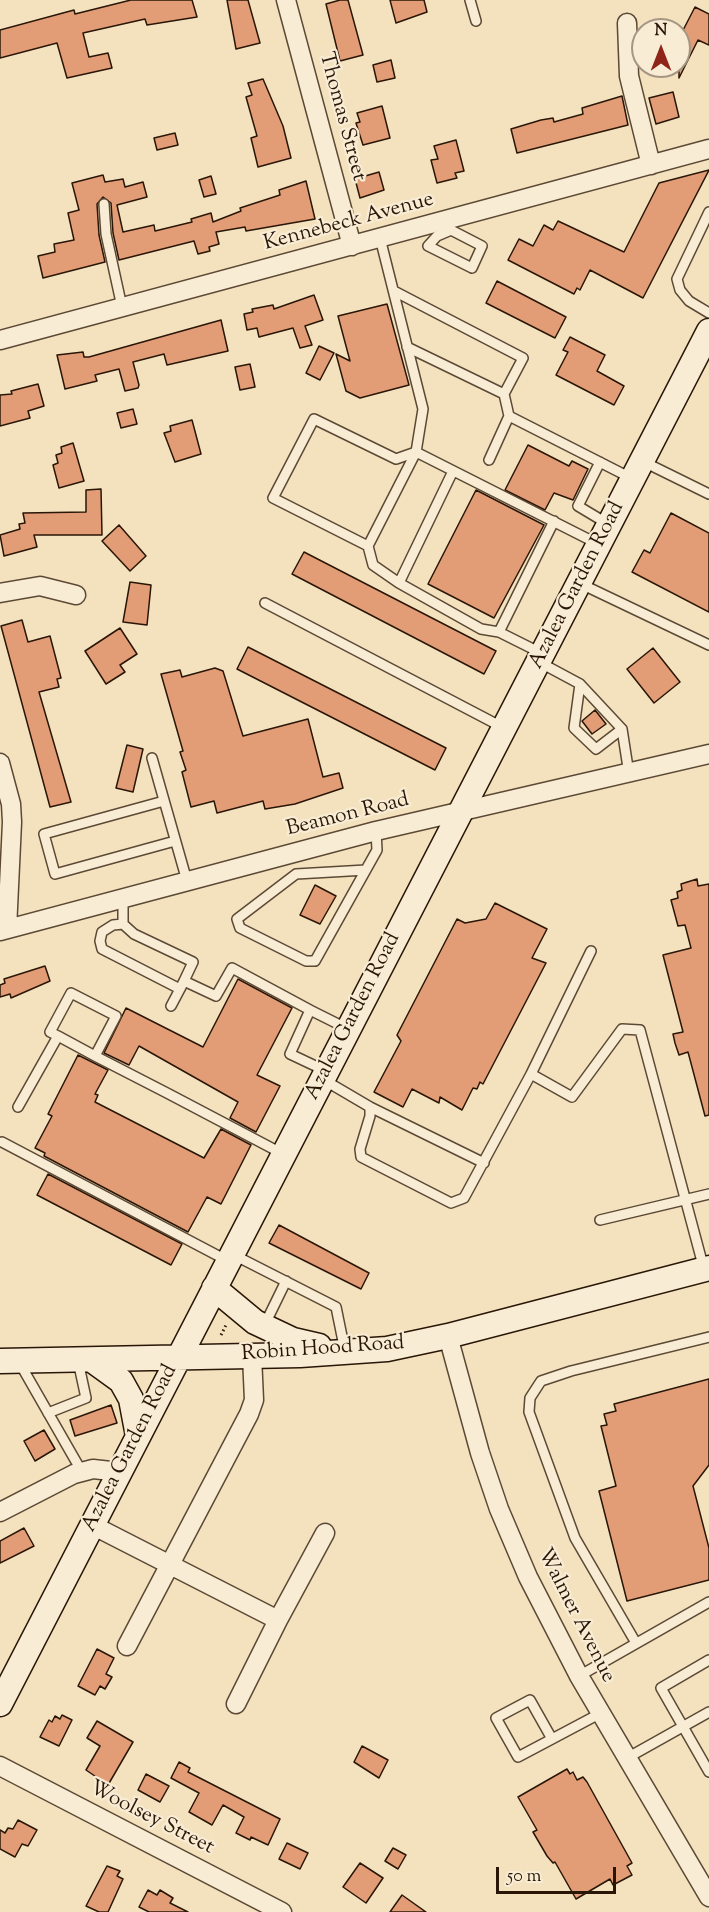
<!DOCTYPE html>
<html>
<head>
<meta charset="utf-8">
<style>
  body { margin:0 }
  #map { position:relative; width:709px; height:1912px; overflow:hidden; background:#f4e2be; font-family:"Sorts Mill Goudy",serif }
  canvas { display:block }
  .north { position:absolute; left:631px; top:18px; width:60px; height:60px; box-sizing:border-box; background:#f8ecd5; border:2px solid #a59683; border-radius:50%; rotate:0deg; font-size:16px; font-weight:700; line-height:24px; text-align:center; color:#291607 }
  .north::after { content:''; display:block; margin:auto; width:21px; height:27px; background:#8f2418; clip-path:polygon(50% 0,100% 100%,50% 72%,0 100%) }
  .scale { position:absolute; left:496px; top:1867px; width:120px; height:27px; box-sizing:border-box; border:3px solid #291607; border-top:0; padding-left:8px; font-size:18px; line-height:21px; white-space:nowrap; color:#291607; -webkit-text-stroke:4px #f8ecd5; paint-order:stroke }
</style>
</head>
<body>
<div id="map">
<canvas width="709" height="1912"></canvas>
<div class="north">N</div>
<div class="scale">50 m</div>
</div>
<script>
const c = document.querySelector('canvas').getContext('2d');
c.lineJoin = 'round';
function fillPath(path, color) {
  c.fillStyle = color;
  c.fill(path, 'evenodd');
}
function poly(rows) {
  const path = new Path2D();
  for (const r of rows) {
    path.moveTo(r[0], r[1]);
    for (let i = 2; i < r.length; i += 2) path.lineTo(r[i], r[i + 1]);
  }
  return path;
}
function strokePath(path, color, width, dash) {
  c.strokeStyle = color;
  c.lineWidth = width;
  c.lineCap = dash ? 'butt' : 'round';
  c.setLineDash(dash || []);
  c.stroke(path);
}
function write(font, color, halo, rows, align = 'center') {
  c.font = font + ' "Sorts Mill Goudy",serif';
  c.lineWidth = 4.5;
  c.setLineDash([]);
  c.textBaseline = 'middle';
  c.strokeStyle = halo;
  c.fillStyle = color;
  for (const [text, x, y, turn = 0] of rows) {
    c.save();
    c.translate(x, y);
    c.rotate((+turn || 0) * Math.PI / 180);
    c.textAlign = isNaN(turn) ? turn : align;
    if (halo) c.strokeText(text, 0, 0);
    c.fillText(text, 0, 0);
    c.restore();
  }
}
const building = poly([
  [131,0,192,0,197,17,147,25,145,19,83,33,89,57,108,53,112,68,67,78,57,43,0,58,0,30,74,10,75,14,131,0],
  [227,0,248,0,260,43,236,49,227,0],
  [340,0,348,0,363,55,340,61,326,4,340,0],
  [390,0,424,0,427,12,396,23,390,0],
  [695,7,709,14,709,45,698,40,679,78,679,38,695,7],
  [391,60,395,78,377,82,373,65,391,60],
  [263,79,283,126,291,158,258,167,251,138,257,136,246,97,252,95,248,83,263,79],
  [673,92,679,117,656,124,649,98,673,92],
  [622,96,628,125,517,153,511,129,541,120,553,118,554,122,583,114,582,108,622,96],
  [382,106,390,138,363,145,356,123,360,122,357,113,382,106],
  [175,133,178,145,157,150,154,138,175,133],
  [456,140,464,171,455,173,457,178,437,183,431,160,438,159,434,146,456,140],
  [709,170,643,298,590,270,580,290,577,288,574,294,508,260,519,239,533,246,544,225,553,230,558,221,624,252,659,183,709,170],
  [379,172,384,190,360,198,355,179,379,172],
  [103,175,105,182,123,179,125,187,143,182,147,197,117,205,123,232,154,225,155,231,192,222,191,219,211,213,213,222,241,211,240,208,280,195,279,190,306,181,315,219,246,231,245,227,216,232,219,244,209,247,210,251,198,254,194,241,119,260,113,233,111,203,103,197,97,204,99,235,105,262,43,278,38,256,55,252,54,244,74,240,68,213,79,210,72,183,103,175],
  [211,176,216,194,204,197,199,180,211,176],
  [497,281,566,317,555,338,486,303,497,281],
  [314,295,323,320,305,326,312,345,300,348,293,328,259,337,257,328,247,330,244,314,253,312,252,309,273,305,274,309,314,295],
  [387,304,409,385,360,398,346,391,336,354,350,361,338,316,387,304],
  [221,320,228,351,167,365,164,354,133,362,139,385,138,388,125,391,119,369,95,375,97,381,65,389,57,355,83,352,84,357,89,357,221,320],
  [570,337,605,355,597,371,624,386,614,405,556,375,568,352,563,350,570,337],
  [319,346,334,353,320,380,306,373,319,346],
  [250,364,255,387,240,390,235,367,250,364],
  [38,384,44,406,28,411,30,418,0,426,0,395,12,394,11,391,38,384],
  [133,409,137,424,121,428,117,413,133,409],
  [192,420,201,454,175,462,164,433,171,431,170,426,192,420],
  [73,443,84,481,59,488,53,465,58,463,56,455,62,453,61,447,73,443],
  [528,445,569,466,572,461,588,469,573,500,554,493,545,510,505,490,528,445],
  [101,489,102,535,34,535,37,547,4,556,0,535,20,529,19,524,25,523,23,513,86,512,86,490,101,489],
  [476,490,544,525,494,618,428,584,476,490],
  [671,513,709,533,709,612,632,572,644,550,650,553,671,513],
  [119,525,146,556,130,571,102,541,119,525],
  [304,552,496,651,484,674,292,574,304,552],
  [130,582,151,585,147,625,123,622,130,582],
  [22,620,28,642,50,636,61,678,57,679,59,687,39,692,71,802,50,807,1,626,22,620],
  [120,628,137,654,120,665,125,672,106,684,85,651,120,628],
  [248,647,446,748,435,770,237,669,248,647],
  [653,648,680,682,654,703,627,669,653,648],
  [215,668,223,671,243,736,308,719,323,777,339,773,343,788,295,804,265,809,263,801,217,813,214,801,191,807,182,772,186,770,180,752,183,751,161,674,180,670,182,677,215,668],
  [595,710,606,724,592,734,582,721,595,710],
  [127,745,143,749,133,792,116,788,127,745],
  [697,879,698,886,709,884,709,1115,705,1116,688,1052,679,1055,675,1043,673,1034,683,1032,663,955,691,948,685,925,678,926,671,900,678,898,677,892,682,890,681,884,697,879],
  [315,885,336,896,320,924,300,915,315,885],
  [495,903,547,929,532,958,546,963,483,1084,480,1082,477,1089,473,1088,462,1110,440,1097,439,1103,412,1089,403,1107,374,1092,401,1041,397,1035,457,919,465,923,486,919,495,903],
  [45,966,50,981,11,998,10,994,0,997,0,985,5,983,4,979,45,966],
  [238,979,292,1008,257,1075,280,1086,256,1132,230,1118,238,1102,139,1046,129,1065,104,1053,126,1008,203,1047,238,979],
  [78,1055,108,1070,95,1094,98,1095,95,1102,204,1158,221,1129,251,1145,221,1204,207,1197,188,1232,44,1156,45,1153,35,1148,52,1116,48,1114,78,1055],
  [48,1174,182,1244,171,1265,37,1195,48,1174],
  [279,1225,369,1273,361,1289,269,1243,279,1225],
  [709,1379,709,1465,693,1486,709,1548,709,1580,627,1601,599,1491,616,1486,601,1426,607,1425,604,1414,616,1411,614,1404,709,1379],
  [111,1405,117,1423,75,1436,70,1420,111,1405],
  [44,1430,55,1449,35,1461,24,1441,44,1430],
  [24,1528,34,1546,0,1563,0,1541,24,1528],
  [97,1649,114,1658,106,1674,112,1677,105,1689,100,1686,95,1695,78,1686,97,1649],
  [62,1715,72,1720,59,1746,40,1737,49,1720,52,1722,55,1716,60,1719,62,1715],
  [97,1721,133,1742,108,1785,86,1770,100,1746,87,1738,97,1721],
  [362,1746,388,1760,379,1778,354,1762,362,1746],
  [179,1762,190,1768,188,1772,280,1819,268,1845,251,1837,250,1840,236,1833,244,1817,223,1805,212,1825,189,1812,199,1793,171,1778,179,1762],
  [567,1769,570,1774,573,1772,577,1780,583,1777,587,1782,632,1863,627,1866,632,1875,613,1885,610,1879,576,1899,555,1862,553,1863,547,1856,533,1832,537,1830,518,1797,567,1769],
  [146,1774,169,1786,160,1802,138,1790,146,1774],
  [18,1820,37,1830,28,1846,22,1844,15,1857,0,1849,0,1830,5,1833,8,1828,13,1829,18,1820],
  [287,1843,308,1853,300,1869,279,1859,287,1843],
  [393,1848,406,1855,398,1869,385,1861,393,1848],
  [360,1863,383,1878,366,1903,343,1887,360,1863],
  [107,1866,120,1871,117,1876,123,1879,108,1912,99,1912,86,1906,107,1866],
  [148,1890,157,1895,160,1890,173,1898,170,1903,188,1912,149,1912,139,1907,148,1890],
  [402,1895,426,1912,390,1912,402,1895]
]);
fillPath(building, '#e39d76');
strokePath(building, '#291607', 1.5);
const lane = poly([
  [470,0,476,21],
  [104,204,106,234,122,307],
  [709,212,677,279,680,290,689,301,709,313],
  [447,220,451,230,482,246,472,268,428,246,437,236,451,230],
  [394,291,523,358,504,394,407,347],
  [504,394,509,416],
  [489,460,509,416,631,478],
  [642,461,709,494],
  [600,462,578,506,608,524],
  [368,546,416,452,423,409,380,238],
  [399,583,453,471],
  [579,583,709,645],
  [265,603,502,727],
  [499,632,554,521],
  [541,653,499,632,481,629,399,583,373,565,368,546,273,498,314,419,396,459,416,452,598,544],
  [539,662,580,684,622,729,629,774],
  [580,684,574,728,596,749,622,729],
  [152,758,187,881],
  [164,801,44,834,55,874,175,841],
  [366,870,296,874,237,919,240,928,306,961,315,961,377,850,376,831],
  [123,898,123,924,134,934,193,962,184,981,216,996,232,968,310,1010],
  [123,924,113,925,102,932,100,941,102,949,180,989,184,981],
  [171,1006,180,989],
  [95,1056,116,1016,71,993,50,1032,58,1036,95,1056,167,1093,283,1154],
  [326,1071,290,1054,310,1010,348,1029],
  [531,1074,591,951],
  [324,1080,370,1107,370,1116,360,1149,361,1157,451,1203,464,1198,531,1074,572,1097,622,1029,640,1030,704,1269],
  [18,1107,58,1036],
  [370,1107,484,1163],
  [2,1142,228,1261],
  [600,1220,709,1194],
  [234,1255,336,1307,345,1351],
  [265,1324,286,1281],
  [19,1362,82,1472],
  [48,1413,86,1398,78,1361],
  [636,1643,575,1538,529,1412,530,1398,541,1381,571,1371,709,1337],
  [709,1660,661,1688,709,1772],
  [579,1676,709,1602],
  [552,1739,530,1700,496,1718,518,1757,552,1739,601,1713],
  [627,1758,709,1712]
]);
const street = poly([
  [286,0,352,246],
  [627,23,629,76,651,165],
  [0,340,709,149],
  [0,593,40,586,76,595],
  [0,763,11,804,12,822,7,929],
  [0,931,376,831,709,754],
  [448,1336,480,1453,499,1509,528,1577,579,1676,709,1897],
  [0,1512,74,1474,93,1469,120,1472],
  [92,1525,278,1620,236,1704],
  [278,1620,325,1533],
  [127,1646,249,1414,254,1400,252,1356],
  [0,1766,282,1912]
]);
const secondary = poly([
  [214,1288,255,1322,293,1340,319,1346],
  [92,1360,121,1381,131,1399,138,1436],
  [0,1361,300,1355,387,1349,448,1336,709,1268],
  [0,1704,709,331]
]);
strokePath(lane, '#5c4935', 12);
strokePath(street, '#5c4935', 21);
strokePath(secondary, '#291607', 27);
strokePath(poly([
  [221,1335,227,1323]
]), '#291607', 3, [1.5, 3]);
strokePath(lane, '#f8ecd5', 9);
strokePath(street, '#f8ecd5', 18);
strokePath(secondary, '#f8ecd5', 24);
write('21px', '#291607', '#f8ecd5', [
  ["Thomas Street",341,117,75],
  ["Kennebeck Avenue",349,223,-15],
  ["Azalea Garden Road",578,586,-63],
  ["Beamon Road",348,816,-14],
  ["Azalea Garden Road",354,1017,-63],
  ["Robin Hood Road",323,1350,-4],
  ["Azalea Garden Road",131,1449,-63],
  ["Walmer Avenue",575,1616,63],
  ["Woolsey Street",151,1819,27]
]);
</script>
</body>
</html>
